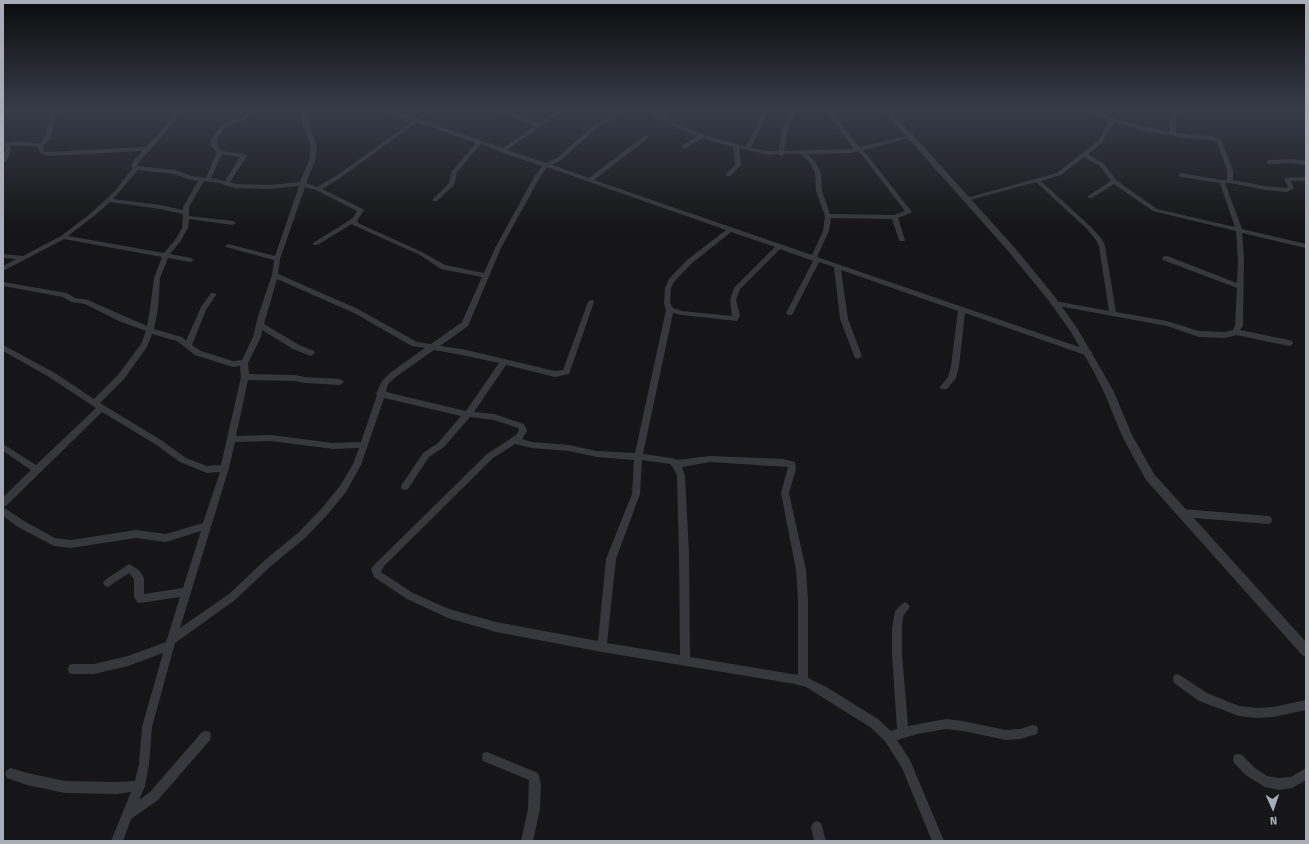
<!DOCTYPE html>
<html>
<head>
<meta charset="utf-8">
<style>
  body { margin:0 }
  #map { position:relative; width:1309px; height:844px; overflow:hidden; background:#161618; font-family:"Fira Sans",sans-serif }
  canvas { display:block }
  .frame { position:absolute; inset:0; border:4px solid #a8adb8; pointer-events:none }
  .north { position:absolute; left:1253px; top:788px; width:40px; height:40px; -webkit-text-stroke:3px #111113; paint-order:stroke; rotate:177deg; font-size:11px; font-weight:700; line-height:16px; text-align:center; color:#a8adb8 }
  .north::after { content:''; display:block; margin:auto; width:14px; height:18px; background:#a8adb8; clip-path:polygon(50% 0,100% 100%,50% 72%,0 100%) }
</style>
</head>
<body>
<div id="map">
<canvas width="1309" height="844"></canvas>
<div class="frame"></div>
<div class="north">N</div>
</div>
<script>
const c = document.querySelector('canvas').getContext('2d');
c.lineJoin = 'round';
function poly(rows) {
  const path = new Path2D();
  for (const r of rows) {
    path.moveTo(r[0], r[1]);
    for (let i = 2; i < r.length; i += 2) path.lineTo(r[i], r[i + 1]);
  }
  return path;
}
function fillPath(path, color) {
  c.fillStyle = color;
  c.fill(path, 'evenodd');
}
fillPath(poly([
  [52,111,58,111,50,139,43,146,44,151,48,152,146,147,164,128,177,111,182,111,168,130,140,161,137,166,175,170,191,176,206,178,217,152,211,146,211,140,221,125,242,117,248,111,253,111,246,119,225,127,217,140,217,146,222,151,244,154,247,156,230,182,236,184,269,185,300,182,309,161,311,146,301,120,303,111,309,111,307,120,317,146,315,161,306,183,317,187,336,176,413,121,384,111,393,111,416,118,426,111,432,111,421,120,503,148,535,126,499,111,507,111,539,123,556,111,562,111,507,150,546,163,557,158,594,125,618,111,625,111,598,127,561,160,552,165,589,178,644,136,648,136,648,138,594,180,812,255,823,231,825,216,816,191,815,173,810,163,801,154,784,154,781,156,778,154,768,155,739,148,741,165,730,176,726,176,726,174,735,165,733,147,703,138,686,148,682,148,682,146,698,136,675,127,649,111,656,111,679,125,704,135,746,147,763,111,768,111,751,148,768,151,779,151,781,132,791,111,796,111,787,132,784,151,854,149,826,111,831,111,859,147,913,135,913,137,863,150,912,212,898,218,905,240,904,241,900,241,899,240,892,219,831,218,829,231,817,257,1091,351,1092,353,1091,355,1085,355,965,313,959,366,956,378,947,389,941,389,940,387,948,377,951,366,958,311,841,270,848,319,862,356,858,359,855,358,840,319,834,267,819,262,792,315,788,315,786,313,813,261,780,249,740,289,736,300,740,315,737,321,682,315,673,313,643,454,672,458,677,460,710,456,783,459,795,462,796,469,789,493,806,570,808,600,808,678,828,688,878,719,891,731,897,729,892,655,892,628,895,611,902,604,905,602,908,604,910,607,903,616,902,628,902,655,908,726,946,719,963,721,1006,730,1020,729,1033,725,1037,726,1038,730,1037,734,1020,739,1006,740,963,731,946,729,917,734,897,740,910,760,944,841,932,841,902,768,885,741,870,727,806,687,795,684,602,652,496,632,448,618,407,599,374,577,371,569,373,566,487,454,516,435,519,431,518,428,494,420,470,417,444,447,429,457,408,489,405,490,402,489,401,486,423,453,438,443,461,416,384,398,361,465,346,492,328,514,305,538,271,566,235,600,175,643,152,727,149,764,145,786,139,800,150,792,202,732,206,731,210,732,211,736,210,740,158,800,131,819,123,841,111,841,131,792,117,794,65,793,27,785,7,778,5,774,7,770,11,768,27,773,65,781,117,782,135,781,139,764,142,727,163,653,128,666,94,674,73,674,69,673,68,669,69,665,73,664,94,664,128,656,166,642,180,597,140,603,137,602,134,597,134,579,129,573,108,587,105,586,103,583,105,580,129,564,139,570,142,575,144,578,144,594,183,588,201,531,166,542,136,538,71,548,54,546,18,527,3,516,3,507,24,521,55,538,71,540,136,530,166,534,203,523,220,472,207,473,180,462,155,444,102,412,6,506,3,507,3,497,31,470,3,451,3,444,36,465,96,408,49,377,3,351,3,345,55,373,94,399,118,375,141,344,146,331,121,322,85,304,71,302,63,297,3,286,3,282,67,293,75,298,88,300,147,326,150,309,154,278,162,257,64,239,3,271,3,266,16,259,3,258,3,254,23,256,61,236,90,214,114,192,133,168,131,166,134,160,142,151,48,156,40,153,38,147,19,145,11,146,10,154,5,162,3,163,3,156,6,146,3,147,3,143,19,141,39,144,44,138,52,111],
  [417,122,476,143,452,171,449,183,433,199,433,201,437,201,454,185,457,172,481,144,499,151,500,152,542,166,534,177,495,248,484,273,445,265,424,253,358,223,357,221,364,210,363,209,322,189,340,178,417,122],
  [859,151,905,211,894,215,830,214,822,191,821,173,815,161,807,154,851,153,859,151],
  [222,154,240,157,225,181,211,178,222,154],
  [547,167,726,230,687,260,669,279,665,288,664,303,666,310,635,453,597,451,569,445,532,442,522,439,527,431,524,424,494,414,474,412,506,365,555,377,569,374,594,302,593,300,591,300,588,302,563,370,555,371,462,349,440,346,468,326,501,248,540,177,547,167],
  [138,170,174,174,188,179,198,181,183,207,183,210,160,205,113,199,138,170],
  [204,181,220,183,224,185,235,188,269,189,299,186,275,256,228,244,225,246,226,247,274,260,272,275,258,316,253,337,242,360,233,361,201,351,192,345,206,310,216,295,215,293,211,293,201,307,186,341,182,337,154,329,158,309,160,278,168,258,191,262,194,260,191,258,170,254,180,242,188,228,189,219,233,225,236,223,233,221,189,216,189,207,204,181],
  [305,187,316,190,357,211,353,218,313,243,313,245,317,245,352,224,353,225,420,255,441,269,482,277,462,322,431,344,417,342,358,309,278,274,280,259,305,187],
  [110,202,160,209,183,214,182,228,175,240,164,253,68,236,94,216,110,202],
  [731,232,775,247,734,288,730,300,732,316,682,311,673,308,670,303,671,288,674,282,691,264,731,232],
  [277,279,354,313,412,346,425,348,391,372,382,381,376,394,377,395,361,442,333,443,271,435,236,436,248,380,295,381,305,383,340,385,344,382,340,379,305,377,295,375,249,374,248,363,261,337,262,330,293,349,311,356,315,353,314,351,299,345,264,324,277,279],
  [152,334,177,341,195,355,233,367,240,366,241,377,221,465,207,466,186,458,161,440,100,403,124,379,147,347,152,334],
  [434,350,462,355,499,363,466,411,386,392,388,384,397,376,434,350],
  [271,441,333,449,359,448,353,464,340,486,322,508,299,532,265,560,229,594,180,628,229,468,235,442,271,441],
  [515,444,532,448,569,451,597,457,634,460,632,494,606,559,598,641,496,622,449,609,413,593,381,572,384,566,493,458,515,444],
  [642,460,670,464,674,469,677,476,679,553,680,655,607,643,616,559,640,494,642,460],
  [710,462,788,467,781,493,796,570,798,600,798,675,690,657,689,553,685,476,682,467,710,462],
  [1088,111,1096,111,1114,119,1145,127,1170,132,1170,117,1173,111,1178,111,1176,117,1176,133,1212,136,1221,140,1233,170,1233,180,1265,186,1286,188,1288,187,1284,179,1285,178,1306,177,1306,181,1291,181,1294,188,1287,192,1265,190,1230,183,1225,183,1242,229,1306,244,1306,248,1242,233,1244,259,1243,326,1240,330,1289,340,1292,341,1293,343,1292,345,1289,346,1236,335,1225,338,1199,337,1167,326,1053,305,1052,303,1053,301,1055,301,1109,311,1099,246,1096,240,1087,229,1036,182,966,201,963,199,1057,173,1098,141,1109,121,1088,111],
  [1114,122,1145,131,1185,138,1211,140,1217,142,1227,170,1227,180,1222,180,1181,173,1178,175,1181,177,1220,183,1235,227,1157,209,1116,180,1104,164,1088,154,1102,143,1114,122],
  [1084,157,1100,166,1111,181,1088,196,1088,198,1092,198,1114,184,1153,211,1236,231,1238,259,1237,283,1167,256,1165,256,1162,258,1163,260,1237,288,1235,326,1233,330,1225,332,1199,331,1167,321,1116,312,1105,246,1102,239,1091,227,1041,181,1061,175,1084,157],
  [1292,159,1306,161,1306,165,1292,163,1269,164,1266,162,1269,160,1292,159],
  [1182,509,1268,516,1271,517,1272,520,1271,523,1268,524,1182,517,1179,516,1178,513,1179,510,1182,509],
  [1178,674,1207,693,1239,706,1257,708,1273,707,1306,700,1306,710,1273,717,1257,718,1239,716,1199,701,1174,683,1173,679,1174,675,1178,674],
  [487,752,538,773,541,784,540,809,533,841,521,841,528,809,529,780,483,761,482,757,483,753,487,752],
  [1238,754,1242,755,1255,768,1267,776,1279,778,1291,777,1306,768,1306,780,1292,788,1279,790,1265,787,1247,776,1234,763,1233,759,1234,755,1238,754],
  [817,821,821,823,826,841,814,841,811,827,813,823,817,821]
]), '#37383d');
fillPath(poly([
  [884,111,891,111,913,135,1015,248,1055,297,1077,328,1101,369,1114,392,1132,435,1154,474,1306,642,1306,657,1302,655,1146,480,1122,436,1104,392,1094,372,1071,332,1049,301,1009,252,884,111]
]), '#37383d');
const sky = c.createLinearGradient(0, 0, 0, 230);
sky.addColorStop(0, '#0c0c0d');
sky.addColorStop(0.48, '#363c48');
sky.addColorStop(1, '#363c4800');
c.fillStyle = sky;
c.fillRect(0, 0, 1309, 230);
</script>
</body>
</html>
